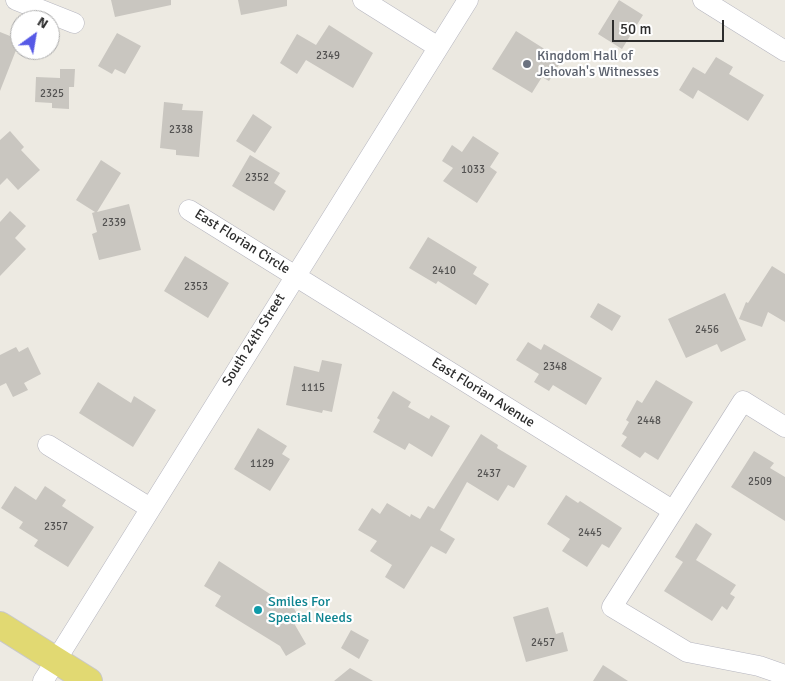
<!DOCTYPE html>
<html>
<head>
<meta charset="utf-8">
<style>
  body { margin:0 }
  #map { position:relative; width:785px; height:681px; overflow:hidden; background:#edeae2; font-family:Signika,sans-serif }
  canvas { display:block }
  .north { position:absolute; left:10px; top:10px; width:50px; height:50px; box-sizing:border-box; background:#fff; border:1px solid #ababab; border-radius:50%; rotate:32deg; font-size:14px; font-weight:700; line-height:20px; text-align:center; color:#2d2d2d }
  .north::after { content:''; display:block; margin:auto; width:18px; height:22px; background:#5659e6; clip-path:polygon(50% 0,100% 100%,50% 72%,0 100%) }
  .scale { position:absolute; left:612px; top:20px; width:112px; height:22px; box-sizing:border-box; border:2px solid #2d2d2d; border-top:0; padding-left:6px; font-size:15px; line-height:18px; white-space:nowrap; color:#2d2d2d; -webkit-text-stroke:4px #fff; paint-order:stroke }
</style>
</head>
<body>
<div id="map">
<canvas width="785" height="681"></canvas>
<div class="north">N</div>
<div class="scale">50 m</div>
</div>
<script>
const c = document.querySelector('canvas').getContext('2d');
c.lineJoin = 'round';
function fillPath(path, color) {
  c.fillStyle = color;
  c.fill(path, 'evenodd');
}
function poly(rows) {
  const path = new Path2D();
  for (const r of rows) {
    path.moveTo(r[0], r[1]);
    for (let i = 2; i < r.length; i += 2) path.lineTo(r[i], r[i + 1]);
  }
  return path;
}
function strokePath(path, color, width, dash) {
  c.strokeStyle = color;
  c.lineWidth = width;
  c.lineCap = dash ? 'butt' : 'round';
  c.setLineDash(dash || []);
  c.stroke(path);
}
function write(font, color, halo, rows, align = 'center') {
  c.font = font + ' Signika,sans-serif';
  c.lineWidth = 4.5;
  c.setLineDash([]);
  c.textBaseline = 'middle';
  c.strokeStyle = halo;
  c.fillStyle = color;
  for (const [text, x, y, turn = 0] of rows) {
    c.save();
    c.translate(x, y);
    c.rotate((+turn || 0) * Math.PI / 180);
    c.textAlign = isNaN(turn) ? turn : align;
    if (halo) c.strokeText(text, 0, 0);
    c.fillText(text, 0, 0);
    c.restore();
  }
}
fillPath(poly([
  [111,0,171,0,171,5,115,17],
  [238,0,287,0,287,6,241,15],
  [619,0,643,15,622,49,598,34],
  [329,25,373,53,353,88,306,60,297,74,280,63,297,34,316,45],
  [516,31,562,60,549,81,542,77,532,93,492,69],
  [0,32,20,40,0,91],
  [117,33,141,46,125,74,115,69,112,74,98,66],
  [716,57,733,67,729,74,764,95,748,121,698,90,693,99,679,90,693,67,705,74],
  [60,69,75,69,74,87,69,87,69,109,52,108,52,103,35,102,36,77,60,78],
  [164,102,183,104,182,110,203,111,199,157,176,155,176,150,160,148],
  [253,114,272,127,255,153,236,141],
  [10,131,24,147,21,150,40,170,18,190,7,178,0,185,0,140],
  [473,136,499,153,490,167,497,172,477,203,443,181,453,168,442,161,452,145,462,152],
  [250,155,280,173,274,183,286,191,274,211,232,186],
  [101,160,121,173,97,212,129,204,141,250,99,260,92,234,97,232,92,213,95,212,76,200],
  [10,211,26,226,15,238,26,249,0,276,0,222],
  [428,237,477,267,473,274,489,284,476,305,438,281,436,284,409,268],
  [185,256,229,283,208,318,164,291],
  [772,266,785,274,785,322,768,312,762,327,739,319,746,302,748,303],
  [725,293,746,340,721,352,717,344,686,358,668,319],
  [598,303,621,316,612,331,590,317],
  [528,342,541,350,544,344,602,378,586,405,553,385,549,391,534,382,539,374,516,360],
  [16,347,19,352,28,347,41,374,24,383,28,390,13,397,6,383,0,386,0,355],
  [322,360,342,364,332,412,323,410,322,413,286,405,294,366,319,372],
  [656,380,693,402,658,460,645,452,640,458,621,446,627,437,622,434,629,422,626,420,637,400,642,403],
  [98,382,131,403,134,396,156,410,133,447,79,413],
  [393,391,411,402,408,407,429,419,431,415,450,426,432,457,409,443,405,450,373,432,380,420,377,418],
  [258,428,287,446,282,454,290,459,270,491,234,469],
  [481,434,498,445,497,448,527,466,514,488,508,485,498,501,467,482,440,530,455,539,446,554,431,546,404,589,385,577,392,565,370,551,377,541,358,530,372,508,380,514,387,503,410,517,411,514,420,519,428,506,434,509],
  [754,451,774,463,770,468,785,477,785,521,731,487],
  [15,486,36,500,45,486,66,500,62,506,94,527,68,567,34,546,38,540,19,528,23,522,1,508],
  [566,495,578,503,580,501,622,528,609,548,602,544,587,567,562,551,570,539,547,524],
  [696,523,712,534,696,560,736,585,730,594,735,597,727,610,722,606,712,621,664,591,683,562,675,557],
  [219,561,287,605,291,603,297,614,291,618,306,644,286,656,280,646,215,606,221,596,204,586],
  [548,607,556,634,563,632,568,651,526,662,513,617],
  [351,630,369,640,359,659,341,648],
  [603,665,628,681,593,681],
  [350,668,373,681,334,681]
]), '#c9c6c0');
const minor = poly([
  [16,0,74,23],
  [363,0,438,47],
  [703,0,785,51],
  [189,210,672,510],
  [785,427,743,401,612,607,687,652,759,666,785,675],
  [48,445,150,508],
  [43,681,468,0]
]);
const major = poly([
  [0,625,89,681]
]);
strokePath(minor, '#b5b5bf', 21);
strokePath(major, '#c8c8c8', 28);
strokePath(minor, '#fff', 20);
strokePath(major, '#e1d972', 26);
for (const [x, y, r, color] of [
  [527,64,5,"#6b7280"],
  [258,610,5,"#0f9aa8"]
]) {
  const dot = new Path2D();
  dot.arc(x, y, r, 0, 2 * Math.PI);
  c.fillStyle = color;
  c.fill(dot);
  strokePath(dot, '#fff', 2);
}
write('11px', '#545352', null, [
  ["2349",328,56],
  ["2325",52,94],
  ["2338",181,130],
  ["1033",473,170],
  ["2352",257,178],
  ["2339",114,223],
  ["2410",444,271],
  ["2353",196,287],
  ["2456",707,330],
  ["2348",555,367],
  ["1115",313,388],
  ["2448",649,421],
  ["1129",262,464],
  ["2437",489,474],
  ["2509",760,482],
  ["2357",56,527],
  ["2445",590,533],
  ["2457",543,643]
]);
write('14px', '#5b616d', '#fff', [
  ["Kingdom Hall of",537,56],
  ["Jehovah's Witnesses",537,72]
], 'left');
write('14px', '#2d2d2d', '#fff', [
  ["East Florian Circle",242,242,32],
  ["South 24th Street",254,340,-58],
  ["East Florian Avenue",483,393,32]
]);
write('14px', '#0d838f', '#fff', [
  ["Smiles For",268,602],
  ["Special Needs",268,618]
], 'left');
</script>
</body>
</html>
